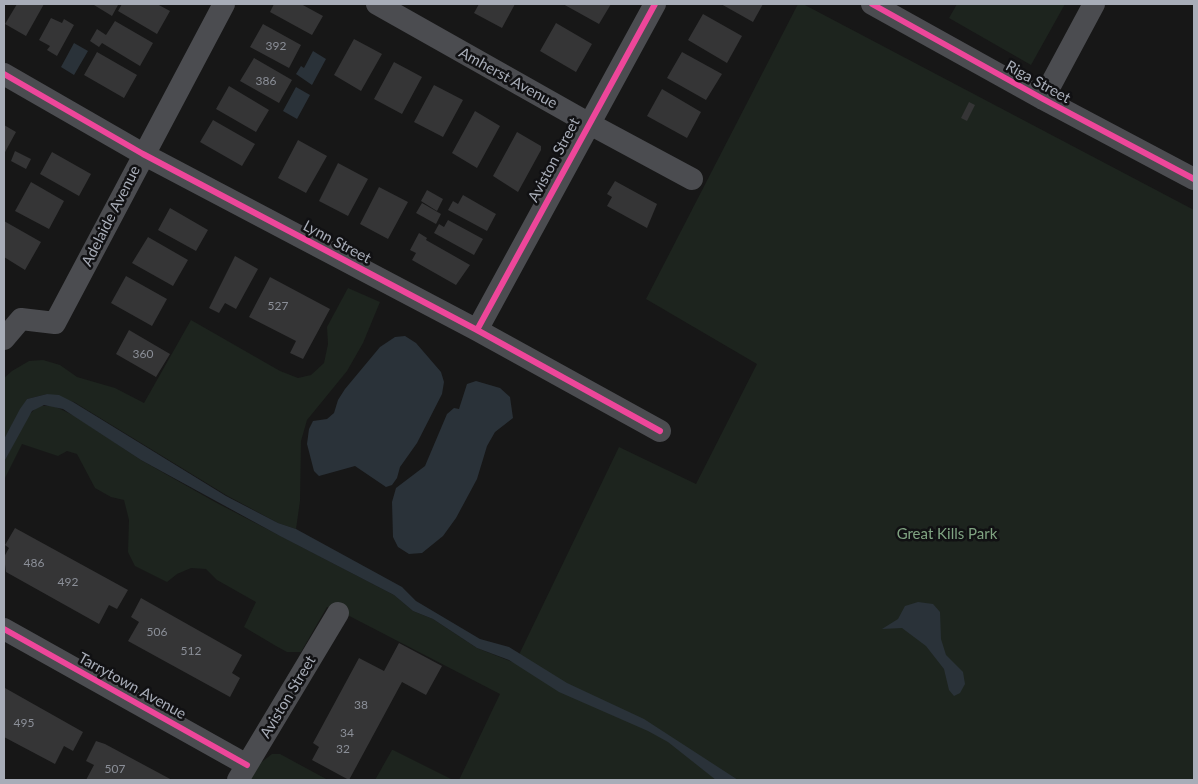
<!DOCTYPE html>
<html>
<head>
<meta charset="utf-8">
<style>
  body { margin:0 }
  #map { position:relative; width:1198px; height:784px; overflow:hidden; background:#171717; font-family:Lato,sans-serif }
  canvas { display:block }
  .frame { position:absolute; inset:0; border:5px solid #a8adb8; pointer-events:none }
</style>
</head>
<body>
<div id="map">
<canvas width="1198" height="784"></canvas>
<div class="frame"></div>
</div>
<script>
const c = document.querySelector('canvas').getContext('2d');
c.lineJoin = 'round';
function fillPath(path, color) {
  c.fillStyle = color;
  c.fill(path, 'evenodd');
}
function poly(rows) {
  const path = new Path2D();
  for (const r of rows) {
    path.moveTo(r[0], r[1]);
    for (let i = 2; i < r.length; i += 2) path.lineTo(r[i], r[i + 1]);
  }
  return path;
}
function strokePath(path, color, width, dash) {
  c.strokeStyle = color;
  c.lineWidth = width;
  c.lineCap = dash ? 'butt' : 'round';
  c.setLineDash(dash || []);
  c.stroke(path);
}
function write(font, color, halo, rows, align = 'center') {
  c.font = font + ' Lato,sans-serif';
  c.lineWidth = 5;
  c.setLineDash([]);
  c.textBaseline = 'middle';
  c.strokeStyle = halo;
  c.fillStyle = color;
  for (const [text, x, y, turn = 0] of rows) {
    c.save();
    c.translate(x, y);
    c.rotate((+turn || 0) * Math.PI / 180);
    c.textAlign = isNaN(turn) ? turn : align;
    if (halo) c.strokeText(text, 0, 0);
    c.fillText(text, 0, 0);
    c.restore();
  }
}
fillPath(poly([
  [798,4,803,4,1194,210,1194,780,459,780,500,694,332,607,327,607,301,652,287,652,276,646,244,627,256,602,217,580,206,569,191,568,177,574,167,582,135,566,128,552,129,520,124,500,111,497,95,488,77,454,67,451,58,456,22,444,4,480,4,462,26,418,38,406,54,406,75,416,141,460,215,502,394,595,413,611,433,619,477,648,515,663,619,447,696,484,757,364,646,299],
  [957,4,1065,4,1031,65,949,18],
  [348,288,380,302,363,343,347,371,307,420,301,441,300,501,296,529,278,523,226,495,74,402,47,394,27,399,4,439,4,378,12,371,29,361,43,360,60,365,77,377,115,388,144,403,191,320,280,371,298,378,311,375,324,363,328,344,327,327],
  [392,750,393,750,453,780,375,780],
  [272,754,280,754,328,780,247,780,254,768]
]), '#1d241e');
fillPath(poly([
  [74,43,88,51,74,75,61,67],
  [313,51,326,59,312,85,296,74,301,66,304,68],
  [296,87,310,95,297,119,283,111],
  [405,336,416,343,441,372,444,382,442,394,417,443,400,467,397,478,392,485,386,487,355,466,319,476,314,471,307,444,309,429,313,421,327,419,334,413,338,400,345,389,380,347,395,337],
  [476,381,500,388,510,397,513,418,495,432,487,446,477,479,456,518,443,536,422,553,409,554,398,547,393,537,392,502,396,488,425,466,447,414,454,408,459,409,467,384],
  [47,394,59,395,73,402,226,496,278,523,296,529,402,587,416,601,480,639,509,647,567,683,644,719,738,780,716,780,668,742,648,731,559,692,509,660,477,648,433,619,413,611,394,595,280,536,141,460,63,409,44,405,32,411,4,462,4,439,20,409,27,399],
  [918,602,933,604,940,612,941,639,946,655,963,672,965,684,960,693,954,696,949,690,944,669,926,646,902,628,882,629,898,619,905,606]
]), '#2a3239');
fillPath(poly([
  [17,4,44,4,26,36,5,24],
  [95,4,115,4,118,5,112,16,94,5],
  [122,4,157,4,170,11,157,34,118,11],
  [274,4,301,4,323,16,312,35,270,12],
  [479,4,515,4,502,28,474,13],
  [563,4,611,4,599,24],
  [721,4,763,4,753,22],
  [703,14,742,36,727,63,688,40],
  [51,18,62,23,64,19,74,25,57,56,47,50,50,46,39,40],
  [115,21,153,43,140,66,102,43,99,47,90,41,97,29,106,35],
  [556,23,592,44,576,72,540,51],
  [263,24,301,45,289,68,250,47],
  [354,39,382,54,361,91,334,75],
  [97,52,137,75,124,98,84,75],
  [682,52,722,74,706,100,667,78],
  [254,58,292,80,279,103,240,81],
  [394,62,422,77,402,114,374,99],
  [434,85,463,100,443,137,414,122],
  [229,86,269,110,256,132,216,109],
  [662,89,701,112,687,138,647,116],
  [969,102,975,105,967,121,961,118],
  [475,111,500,126,477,168,452,153],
  [213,120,255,144,242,166,200,142],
  [4,125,16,132,4,154],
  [517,132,541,146,541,150,518,192,493,176],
  [298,140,327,156,306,193,278,178],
  [15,151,31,159,26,169,11,161],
  [52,152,91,174,79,196,40,174],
  [338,163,368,179,348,216,319,201],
  [615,181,657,204,647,228,607,206,612,197,607,194],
  [31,182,64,201,49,229,15,211],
  [379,187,408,202,388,239,360,224],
  [427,190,443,199,437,211,421,201],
  [463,195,496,214,487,231,448,210,453,201,458,204],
  [422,203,441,214,436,224,416,213],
  [170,208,208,230,196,251,158,230],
  [448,220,483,239,474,255,434,233,439,224,444,227],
  [4,221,41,242,25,270,4,257],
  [419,233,427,238,426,240,470,265,456,285,412,260,416,253,410,250],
  [148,237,188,260,173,286,132,263],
  [235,256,258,269,236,309,225,303,219,313,209,308],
  [126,276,167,299,152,326,111,303],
  [270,277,330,309,303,359,290,353,296,341,249,317],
  [129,330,170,354,156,377,116,354],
  [15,528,128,590,117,609,109,605,99,624,6,572,4,557,9,548,5,545],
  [141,598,242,655,232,673,240,678,230,697,128,641,139,622,131,617],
  [399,643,442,666,426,695,402,682,349,780,312,760,319,747,313,743,359,658,384,671],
  [5,688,83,732,73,751,64,746,55,764,4,737],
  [96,741,105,744,172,780,86,780,94,765,86,761]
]), '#353536');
strokePath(poly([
  [377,4,588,123,692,179],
  [872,4,1043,99,1194,179],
  [4,74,143,154,477,330,660,431],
  [1043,99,1094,4],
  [477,330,655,4],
  [4,339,21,319,55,323,224,4],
  [4,629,247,765],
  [238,780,338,613]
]), '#4b4c50', 22);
strokePath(poly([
  [872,4,1043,99,1194,179],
  [4,74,143,154,477,330,660,431],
  [477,330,655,4],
  [4,629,247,765]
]), '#ed469a', 6);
write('12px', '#8b8f98', null, [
  ["392",276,46],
  ["386",266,81],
  ["527",278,306],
  ["360",143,354],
  ["486",34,563],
  ["492",68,582],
  ["506",157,632],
  ["512",191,651],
  ["38",361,705],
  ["495",24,723],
  ["34",347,733],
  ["32",343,749],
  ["507",115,769]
]);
write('15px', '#a8adb8', '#111113', [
  ["Amherst Avenue",508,78,29],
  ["Riga Street",1038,82,29],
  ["Aviston Street",554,160,-62],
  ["Adelaide Avenue",111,216,-63],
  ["Lynn Street",337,242,28],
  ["Tarrytown Avenue",132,686,29],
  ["Aviston Street",288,697,-59]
]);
write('15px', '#7fa381', '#111113', [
  ["Great Kills Park",947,534]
]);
</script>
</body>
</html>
